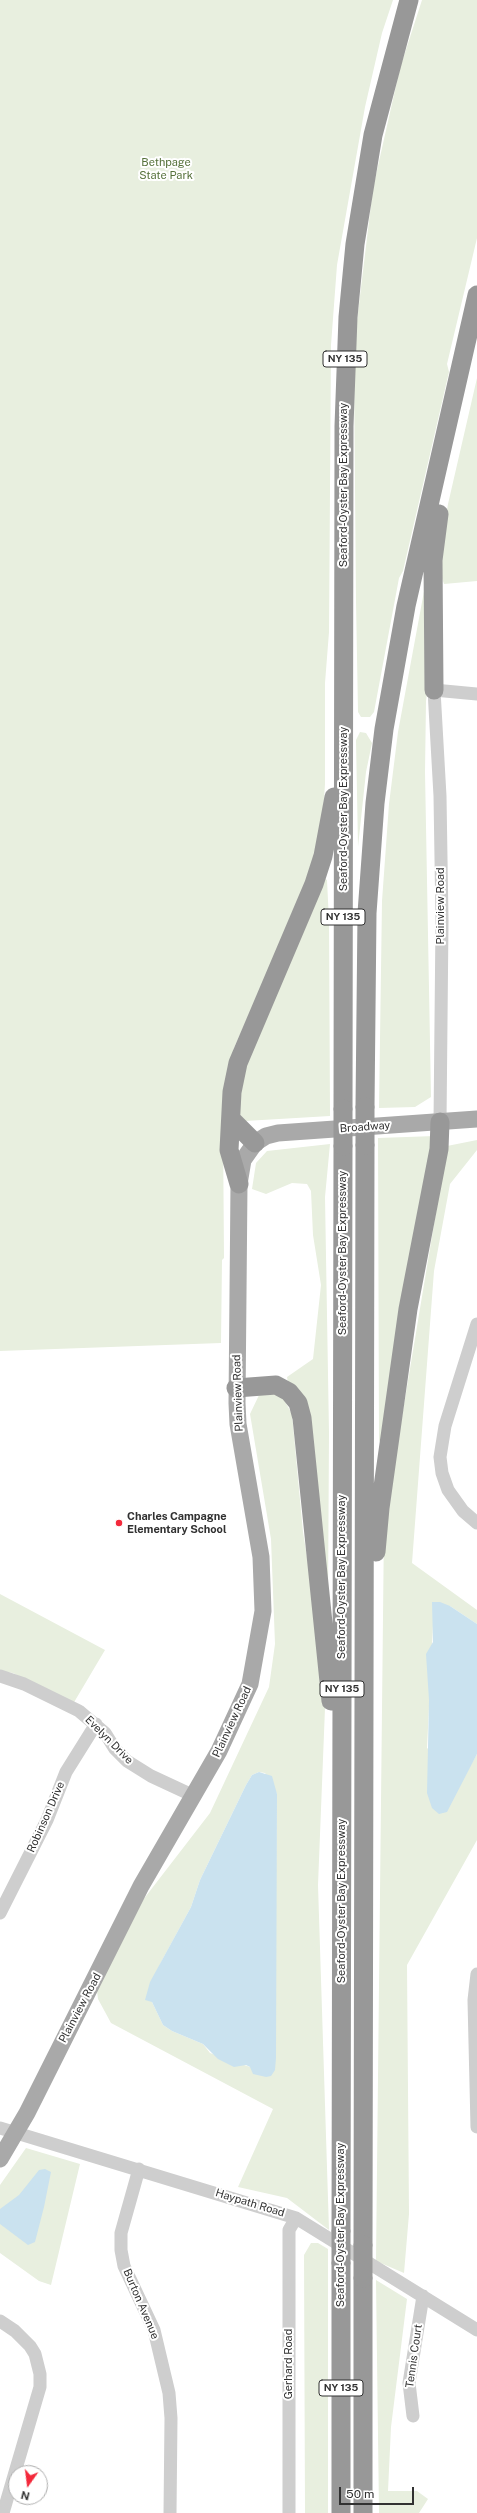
<!DOCTYPE html>
<html>
<head>
<meta charset="utf-8">
<style>
  body { margin:0 }
  #map { position:relative; width:477px; height:2513px; overflow:hidden; background:#fff; font-family:"Public Sans",sans-serif }
  canvas { display:block }
  .north { position:absolute; left:8px; top:2465px; width:40px; height:40px; box-sizing:border-box; background:#fff; border:1px solid #adadad; border-radius:50%; rotate:194deg; font-size:11px; font-weight:700; line-height:16px; text-align:center; color:#313131 }
  .north::after { content:''; display:block; margin:auto; width:14px; height:18px; background:#f3293b; clip-path:polygon(50% 0,100% 100%,50% 72%,0 100%) }
  .scale { position:absolute; left:339px; top:2487px; width:75px; height:18px; box-sizing:border-box; border:2px solid #313131; border-top:0; padding-left:5px; font-size:12px; line-height:14px; white-space:nowrap; color:#313131; -webkit-text-stroke:3px #fff; paint-order:stroke }
</style>
</head>
<body>
<div id="map">
<canvas width="477" height="2513"></canvas>
<div class="north">N</div>
<div class="scale">50 m</div>
</div>
<script>
const c = document.querySelector('canvas').getContext('2d');
c.lineJoin = 'round';
function fillPath(path, color) {
  c.fillStyle = color;
  c.fill(path, 'evenodd');
}
function poly(rows) {
  const path = new Path2D();
  for (const r of rows) {
    path.moveTo(r[0], r[1]);
    for (let i = 2; i < r.length; i += 2) path.lineTo(r[i], r[i + 1]);
  }
  return path;
}
function strokePath(path, color, width, dash) {
  c.strokeStyle = color;
  c.lineWidth = width;
  c.lineCap = dash ? 'butt' : 'round';
  c.setLineDash(dash || []);
  c.stroke(path);
}
function write(font, color, halo, rows, align = 'center') {
  c.font = font + ' "Public Sans",sans-serif';
  c.lineWidth = 4;
  c.setLineDash([]);
  c.textBaseline = 'middle';
  c.strokeStyle = halo;
  c.fillStyle = color;
  for (const [text, x, y, turn = 0] of rows) {
    c.save();
    c.translate(x, y);
    c.rotate((+turn || 0) * Math.PI / 180);
    c.textAlign = isNaN(turn) ? turn : align;
    if (halo) c.strokeText(text, 0, 0);
    c.fillText(text, 0, 0);
    c.restore();
  }
}
fillPath(poly([
  [0,0,393,0,382,33,365,107,337,265,331,345,329,632,325,683,325,784,322,829,314,868,234,1048,226,1080,223,1127,224,1258,222,1260,221,1343,0,1351],
  [422,0,477,0,477,238,447,364,449,372,403,571,399,578,374,712,370,717,361,717,358,712,356,601,354,370,356,329,373,188,400,68],
  [477,378,477,581,444,584,441,575,440,554,448,504],
  [427,575,429,679,426,701,425,772,431,1097,415,1107,379,1108,382,901,389,804,398,732],
  [360,732,366,733,372,743,366,772,358,847,356,740],
  [324,878,327,880,329,921,330,1116,245,1121,237,1119,246,1061],
  [435,1136,381,1444,379,1440,378,1138],
  [477,1140,477,1150,450,1184,434,1271,412,1563,477,1610,477,1624,450,1606,433,1625,427,1748,464,1777,477,1754,477,1840,407,1965,409,2214,404,2273,376,2261,384,1525,447,1146],
  [330,1144,325,1197,329,1433,328,1602,287,1377,313,1359,321,1285,313,1235,311,1191,307,1184,292,1183,266,1194,252,1189,256,1163,267,1151],
  [270,1392,283,1398,292,1414,303,1532,318,1626,325,1708,318,1885,329,2230,287,2198,238,2187,273,2109,111,2023,98,1999,97,1991,136,1909,210,1813,269,1687,275,1644,271,1539,250,1414,260,1393],
  [259,1772,265,1773,277,1794,276,1872,250,2067,210,2053,203,2044,172,2031,163,2025,152,2002,160,1964,191,1907,200,1880,246,1785,252,1775],
  [0,1594,105,1650,73,1704,13,1673,0,1671],
  [26,2148,80,2164,51,2285,39,2281,0,2253,0,2185],
  [311,2243,318,2243,328,2249,328,2513,305,2513,304,2255],
  [376,2280,407,2299,391,2427,388,2491,417,2491,428,2499,419,2513,379,2513]
]), '#e8efdf');
fillPath(poly([
  [432,1602,440,1602,450,1606,477,1624,477,1754,447,1812,439,1814,432,1808,427,1793,429,1700,426,1654,433,1642],
  [259,1772,272,1776,277,1794,276,2058,275,2070,271,2076,266,2077,253,2074,250,2067,246,2065,234,2067,218,2059,203,2044,172,2031,163,2025,152,2002,145,2000,150,1982,191,1907,200,1880,246,1785,252,1775],
  [45,2169,51,2172,44,2207,35,2242,28,2245,0,2224,0,2209,19,2195,39,2170]
]), '#cae2ef');
strokePath(poly([
  [440,1122,442,921,440,796,434,690,477,694],
  [477,1324,445,1426,440,1457,442,1473,448,1490,463,1511,477,1523],
  [0,1676,24,1684,79,1711,105,1733,115,1749,127,1761,151,1776,194,1796],
  [0,1913,47,1820,66,1772,96,1724],
  [477,1974,474,2000,477,2127],
  [0,2128,296,2218,477,2330],
  [139,2169,121,2233,121,2250,124,2266,154,2330,169,2393,171,2418,170,2513],
  [0,2321,15,2331,30,2346,35,2354,40,2374,40,2387,3,2513],
  [413,2416,409,2383,423,2296],
  [289,2513,289,2230,296,2218]
]), '#cecece', 13);
strokePath(poly([
  [0,2159,27,2113,141,1886,219,1751,250,1684,263,1611,261,1557,238,1424,237,1403,239,1184,243,1160,255,1143,266,1136,278,1133,477,1119]
]), '#a9a9a9', 17);
strokePath(poly([
  [434,690,433,560,439,514],
  [365,1107,367,913,375,803,384,729,406,606,477,295],
  [343,1109,344,426,348,317,355,244,373,135,409,0],
  [231,1119,255,1143],
  [239,1184,229,1150,232,1092,238,1063,314,884,323,856,334,797],
  [236,1388,276,1385,289,1392,298,1403,302,1418,331,1701],
  [376,1552,380,1508,408,1309,439,1149,440,1122],
  [341,2231,343,1146],
  [363,2245,365,1145],
  [341,2513,341,2263],
  [363,2513,363,2278]
]), '#989898', 19);
strokePath(poly([
  [365,1107,365,1145],
  [343,1109,343,1146],
  [341,2231,341,2263],
  [363,2245,363,2278]
]), '#989898', 19);
for (const [x, y, r, color] of [
  [119,1523,4,"#f3293b"]
]) {
  const dot = new Path2D();
  dot.arc(x, y, r, 0, 2 * Math.PI);
  c.fillStyle = color;
  c.fill(dot);
  strokePath(dot, '#fff', 1.5);
}
for (const [x, y, w] of [
  [345,359,44],
  [343,917,44],
  [342,1689,44],
  [341,2388,44]
]) {
  const box = new Path2D();
  box.roundRect(x - w / 2, y - 8, w, 16, 3);
  c.fillStyle = '#fff';
  c.fill(box);
  strokePath(box, '#313131', 1);
}
write('bold 10px', '#313131', null, [
  ["NY 135",345,359],
  ["NY 135",343,917],
  ["NY 135",342,1689],
  ["NY 135",341,2388]
]);
write('11px', '#55713a', '#fff', [
  ["Bethpage",166,163],
  ["State Park",166,176]
]);
write('11px', '#313131', '#fff', [
  ["Seaford-Oyster Bay Expressway",344,485,-90],
  ["Seaford-Oyster Bay Expressway",344,809,-90],
  ["Plainview Road",441,906,-90],
  ["Broadway",365,1127,-4],
  ["Seaford-Oyster Bay Expressway",343,1253,-90],
  ["Plainview Road",238,1393,-92],
  ["Seaford-Oyster Bay Expressway",342,1577,-90],
  ["Plainview Road",232,1722,-65],
  ["Evelyn Drive",109,1740,45],
  ["Robinson Drive",46,1817,-66],
  ["Seaford-Oyster Bay Expressway",342,1901,-90],
  ["Plainview Road",80,2008,-62],
  ["Haypath Road",250,2203,17],
  ["Seaford-Oyster Bay Expressway",341,2225,-90],
  ["Burton Avenue",141,2304,67],
  ["Tennis Court",414,2356,-82],
  ["Gerhard Road",289,2364,-90]
]);
write('bold 11px', '#313131', '#fff', [
  ["Charles Campagne",127,1517],
  ["Elementary School",127,1530]
], 'left');
</script>
</body>
</html>
